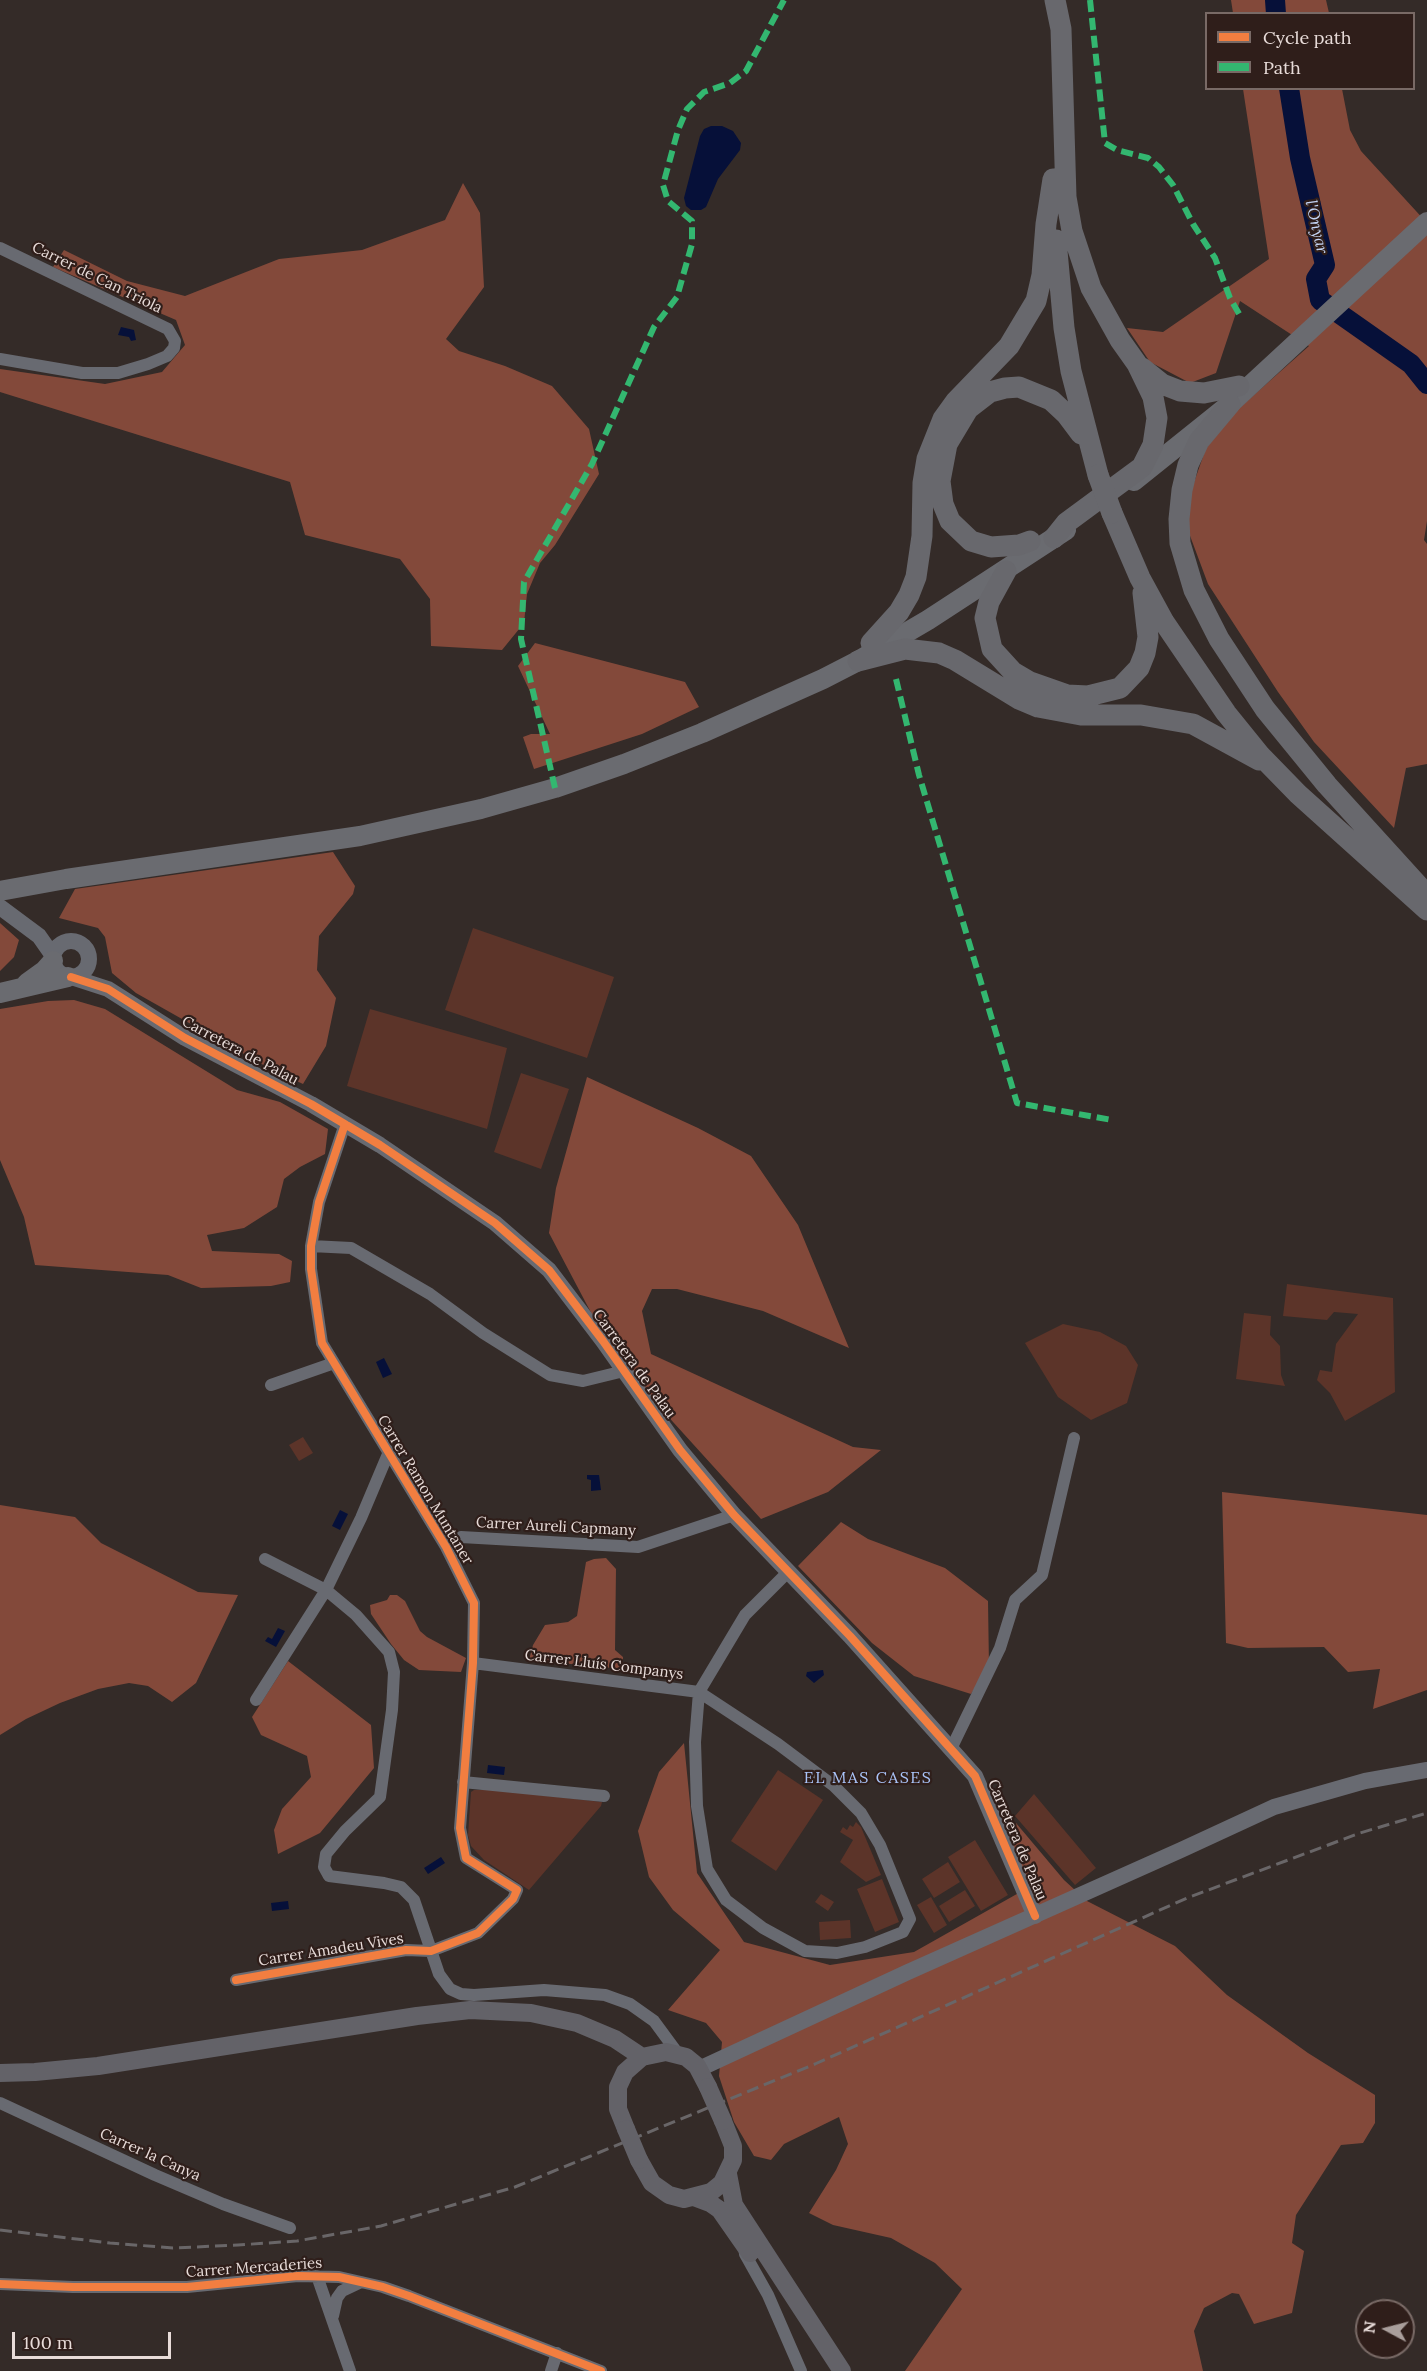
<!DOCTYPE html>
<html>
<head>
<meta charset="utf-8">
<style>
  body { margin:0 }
  #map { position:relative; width:1427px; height:2371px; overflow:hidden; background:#342b28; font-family:Lora,serif }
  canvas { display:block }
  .legend { position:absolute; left:1205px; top:12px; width:210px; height:78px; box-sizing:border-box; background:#2f1e1a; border:2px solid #796a66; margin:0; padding:8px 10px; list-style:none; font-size:18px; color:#e8dcd9 }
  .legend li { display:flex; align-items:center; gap:12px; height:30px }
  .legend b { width:30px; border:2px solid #796a66 }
  .north { position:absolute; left:1355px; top:2299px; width:60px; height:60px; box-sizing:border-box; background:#2f1e1a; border:2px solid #796a66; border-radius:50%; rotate:277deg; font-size:16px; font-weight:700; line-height:24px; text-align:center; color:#e8dcd9 }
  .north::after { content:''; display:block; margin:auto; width:21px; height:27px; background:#a99e9b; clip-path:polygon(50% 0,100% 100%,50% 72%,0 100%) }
  .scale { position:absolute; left:12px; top:2332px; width:159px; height:27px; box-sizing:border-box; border:3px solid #e8dcd9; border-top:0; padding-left:8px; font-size:18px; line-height:21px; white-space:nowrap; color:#e8dcd9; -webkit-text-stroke:4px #2f1e1a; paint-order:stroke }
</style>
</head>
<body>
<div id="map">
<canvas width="1427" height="2371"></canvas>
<ul class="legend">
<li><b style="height:8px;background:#f27e40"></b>Cycle path</li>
<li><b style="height:8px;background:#33b770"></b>Path</li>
</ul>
<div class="north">N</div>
<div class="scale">100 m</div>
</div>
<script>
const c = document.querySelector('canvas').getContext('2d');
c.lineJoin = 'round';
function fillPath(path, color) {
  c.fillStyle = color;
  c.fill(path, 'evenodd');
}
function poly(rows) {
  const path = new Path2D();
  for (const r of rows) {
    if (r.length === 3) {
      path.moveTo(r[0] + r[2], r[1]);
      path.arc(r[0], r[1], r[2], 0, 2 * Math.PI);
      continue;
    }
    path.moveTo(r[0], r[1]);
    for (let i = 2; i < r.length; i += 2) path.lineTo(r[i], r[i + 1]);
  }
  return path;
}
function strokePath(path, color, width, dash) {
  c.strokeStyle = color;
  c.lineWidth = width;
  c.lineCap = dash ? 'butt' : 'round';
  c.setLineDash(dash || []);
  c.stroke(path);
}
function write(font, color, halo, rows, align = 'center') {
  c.font = font + ' Lora,serif';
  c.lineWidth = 4.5;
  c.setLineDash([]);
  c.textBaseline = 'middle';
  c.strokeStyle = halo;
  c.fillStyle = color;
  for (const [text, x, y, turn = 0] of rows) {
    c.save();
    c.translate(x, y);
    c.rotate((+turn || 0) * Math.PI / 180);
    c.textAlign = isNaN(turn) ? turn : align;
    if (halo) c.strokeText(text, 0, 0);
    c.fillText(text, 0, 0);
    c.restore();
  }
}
fillPath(poly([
  [473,928,614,977,587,1058,445,1010],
  [370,1009,507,1048,487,1129,347,1086],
  [521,1073,569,1089,541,1169,494,1152],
  [1287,1284,1393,1298,1395,1392,1345,1421,1330,1393,1317,1380,1320,1370,1332,1372,1336,1344,1358,1314,1334,1312,1327,1320,1283,1316],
  [1244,1313,1271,1316,1270,1335,1280,1346,1281,1375,1285,1386,1236,1379],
  [1063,1324,1100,1332,1126,1346,1138,1365,1127,1403,1091,1420,1058,1397,1025,1343],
  [303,1437,313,1453,299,1461,289,1445],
  [778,1770,823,1800,776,1871,731,1841],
  [474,1790,496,1790,602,1802,601,1806,529,1890,484,1860,471,1846,468,1835,471,1792],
  [1034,1794,1096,1868,1075,1885,1015,1816],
  [856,1822,861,1827,881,1875,866,1882,840,1862,853,1840,840,1832,843,1827,847,1830,850,1825,853,1827],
  [975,1840,1008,1895,981,1911,948,1857],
  [948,1862,960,1882,934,1898,922,1879],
  [882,1879,899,1922,875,1932,857,1889],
  [965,1890,975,1906,949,1922,939,1906],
  [821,1894,834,1902,828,1911,815,1902],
  [931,1897,947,1925,934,1933,917,1905],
  [850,1920,851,1938,820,1940,819,1922]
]), '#5c3429');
fillPath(poly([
  [1231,0,1326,0,1329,13,1233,13],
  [1243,89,1342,89,1350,130,1361,151,1427,223,1427,521,1424,540,1427,544,1427,764,1406,768,1394,828,1314,742,1278,692,1208,584,1186,525,1191,491,1206,448,1237,410,1309,346,1240,301,1216,373,1190,383,1150,362,1127,328,1163,332,1269,259],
  [463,183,480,213,484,287,446,339,459,351,505,366,552,386,589,429,599,474,555,545,540,563,527,594,524,623,502,650,431,646,430,599,400,559,305,535,290,482,0,392,0,369,105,384,162,372,185,345,176,320,53,267,64,250,127,281,185,296,279,259,362,250,445,220],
  [535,643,685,682,699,707,642,734,534,769,523,737,531,734,550,734,518,666],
  [333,852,355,886,353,894,319,936,317,970,336,998,326,1046,303,1084,267,1067,136,993,112,973,105,937,98,928,59,918,75,889],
  [0,923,19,940,14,957,0,971],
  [74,1000,105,1009,237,1090,280,1102,328,1129,325,1154,300,1167,284,1179,277,1207,244,1228,207,1235,212,1251,279,1254,292,1261,290,1282,271,1286,201,1288,168,1275,35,1265,24,1217,0,1160,0,1009,48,1001],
  [587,1077,698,1128,751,1156,798,1225,849,1348,763,1311,677,1289,652,1289,642,1311,651,1354,853,1447,881,1450,828,1492,761,1519,615,1358,549,1233,556,1188],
  [1222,1492,1427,1515,1427,1690,1373,1709,1380,1669,1348,1672,1324,1647,1248,1648,1226,1643],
  [0,1505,75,1517,101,1543,198,1592,238,1595,196,1683,172,1702,148,1686,129,1683,98,1689,60,1703,26,1719,0,1735],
  [841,1522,868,1539,945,1568,988,1601,989,1667,971,1694,914,1676,872,1643,798,1566],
  [606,1558,616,1569,615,1650,623,1657,623,1669,529,1660,533,1645,545,1625,568,1622,577,1616,586,1562,594,1559],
  [390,1595,397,1595,405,1601,420,1631,427,1637,466,1658,461,1672,419,1670,404,1660,391,1644,371,1614,370,1605,387,1600],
  [288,1661,371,1725,374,1768,320,1833,278,1854,274,1830,282,1809,311,1777,307,1756,261,1735,252,1717],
  [684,1743,697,1873,744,1942,830,1965,914,1952,1031,1886,1005,1834,1016,1823,1064,1880,1087,1901,1175,1946,1227,1995,1308,2053,1375,2095,1375,2123,1363,2143,1341,2145,1296,2215,1292,2243,1304,2251,1292,2313,1254,2324,1239,2294,1232,2293,1204,2308,1194,2331,1203,2371,905,2371,962,2289,935,2263,891,2238,833,2225,809,2213,836,2170,848,2144,839,2117,784,2144,771,2160,754,2156,734,2122,719,2076,722,2042,706,2023,668,2010,720,1950,673,1910,649,1877,638,1831,659,1772]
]), '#83493a');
fillPath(poly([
  [711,126,722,126,733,131,741,143,740,150,718,179,706,207,701,210,691,210,686,206,684,198,700,136,704,129],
  [121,327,134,330,136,340,131,341,129,337,118,335],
  [384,1358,392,1374,383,1378,376,1362],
  [587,1475,599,1475,601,1490,591,1491,591,1480,587,1479],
  [340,1510,348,1514,340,1530,332,1526],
  [278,1628,285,1631,276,1647,265,1641,268,1637,272,1639],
  [823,1670,824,1675,814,1683,806,1676,807,1672],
  [488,1765,505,1767,504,1775,487,1773],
  [441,1857,445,1863,428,1874,424,1868],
  [288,1901,289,1909,272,1911,271,1903]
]), '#061039');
strokePath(poly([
  [1275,0,1276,14],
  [1289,88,1300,158,1325,265,1316,279,1320,300,1411,364,1427,384]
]), '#061039', 20);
strokePath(poly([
  [0,248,168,329,175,341,174,348,167,356,148,364,118,373,82,373,0,359],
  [311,1246,351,1248,430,1294,483,1333,550,1375,583,1381,624,1371],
  [271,1385,334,1363],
  [446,1547,461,1537,638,1547,734,1515],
  [265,1559,326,1590,356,1615,389,1652,394,1672,392,1710,380,1797,345,1831,326,1854,324,1867,329,1876,384,1883,401,1887,414,1900,439,1974,450,1989,461,1994,474,1995,544,1990,605,1995,630,2004,654,2021,679,2055],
  [473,1663,699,1692,778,1744,834,1786,861,1813,880,1845,910,1919,903,1932,865,1947,837,1953,805,1951,763,1928,726,1900,707,1869,697,1806,695,1742,699,1692,745,1615,789,1571],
  [256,1700,326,1590,361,1518,388,1454],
  [951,1749,1000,1648,1015,1600,1042,1575,1074,1438],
  [463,1782,604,1796],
  [236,1980,406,1950,431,1951,478,1933,513,1899,517,1890,466,1858,460,1828,473,1663,474,1603,446,1547,322,1343,311,1269,311,1246,319,1202,345,1124],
  [0,2103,155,2175,223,2204,290,2228],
  [744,2246,745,2254,768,2295,801,2371],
  [317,2276,350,2371],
  [0,2284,73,2287,187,2287,298,2276,339,2277,383,2287,409,2296,601,2371],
  [333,2316,337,2298,342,2291,361,2282],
  [551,2371,557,2353]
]), '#686a71', 12);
strokePath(poly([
  [0,907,39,936,53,956],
  [71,959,18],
  [71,977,108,989,185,1038,311,1104,380,1145,495,1223,549,1270,603,1341,680,1450,734,1515,850,1636,975,1776,1035,1916],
  [699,2069,908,1972,1181,1850,1274,1807,1365,1781,1427,1770]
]), '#686a71', 16);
strokePath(poly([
  [0,2073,35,2072,98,2066,417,2016,470,2010,531,2013,577,2023,615,2039,642,2057],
  [626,2129,618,2109,618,2087,625,2072,642,2057,666,2052,686,2057,697,2066,708,2087],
  [639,2160,652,2183,669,2195,684,2199,711,2192,722,2183,733,2160,733,2146,723,2121],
  [728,2174,734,2205,842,2371],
  [694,2197,710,2203,720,2210,750,2253]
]), '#636268', 18);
strokePath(poly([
  [1134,481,1230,404,1427,222],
  [0,891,66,879,360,836,481,809,555,788,624,764,702,733,823,679,858,661,928,620,1066,530],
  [27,983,45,970,53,961],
  [0,993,68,977]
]), '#6a6b70', 20);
strokePath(poly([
  [1056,240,1064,328,1071,371,1098,475],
  [1142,368,1162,384,1180,391,1204,393,1239,386],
  [1230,404,1199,441,1188,465,1182,490,1179,519,1180,543,1194,590,1219,639,1265,709,1327,785,1427,895],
  [1112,513,1140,578,1164,622,1226,713,1260,755,1298,794,1427,910],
  [1054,538,1066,523,1142,467,1153,445,1157,418,1153,397,1137,364,1120,340,1091,288,1072,231,1066,197,1061,29,1055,0],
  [1030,541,1019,545,991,547,971,541,950,521,943,504,940,481,947,444,968,409,990,392,1005,388,1019,387,1051,400,1066,414,1081,434],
  [1006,571,989,602,985,618,992,649,1013,672,1030,682,1067,695,1088,696,1120,688,1139,668,1145,653,1148,637,1143,593],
  [871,643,899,612,909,595,916,577,922,536,923,483,927,459,943,419,956,401,1009,346,1036,301,1042,275,1046,224,1053,179],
  [858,661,905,649,939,653,955,660,1019,699,1038,707,1081,715,1141,715,1193,724,1259,760]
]), '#68686d', 21);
strokePath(poly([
  [0,2230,110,2243,173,2248,238,2245,297,2241,381,2226,453,2205,515,2187,815,2064,1187,1898,1360,1833,1427,1813]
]), '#696668', 3, [12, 6]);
strokePath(poly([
  [708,2087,723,2121],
  [626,2129,639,2160]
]), '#636268', 18);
strokePath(poly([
  [1098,475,1112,513]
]), '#68686d', 21);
strokePath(poly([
  [1090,0,1105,143,1117,150,1148,158,1159,167,1173,185,1193,224,1215,258,1230,298,1242,319],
  [896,679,919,775,1017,1103,1112,1120],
  [555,788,521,639,524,582,592,464,654,327,677,297,692,244,692,221,668,201,663,185,678,130,687,109,704,92,730,83,746,71,784,0]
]), '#33b770', 6, [12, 6]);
strokePath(poly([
  [71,977,108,989,185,1038,311,1104,380,1145,495,1223,549,1270,603,1341,680,1450,734,1515,850,1636,975,1776,1035,1916],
  [236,1980,406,1950,431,1951,478,1933,513,1899,517,1890,466,1858,460,1828,473,1663,474,1603,446,1547,322,1343,311,1269,311,1246,319,1202,345,1124],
  [0,2284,73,2287,187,2287,298,2276,339,2277,383,2287,409,2296,601,2371]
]), '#f27e40', 8);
write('15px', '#e8dcd9', '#2f1e1a', [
  ["Carrer de Can Triola",97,278,26],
  ["Carretera de Palau",240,1051,28],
  ["Carretera de Palau",634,1364,54],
  ["Carrer Ramon Muntaner",425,1490,59],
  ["Carrer Aureli Capmany",556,1527,3],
  ["Carrer Lluís Companys",604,1665,7],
  ["Carretera de Palau",1017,1840,67],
  ["Carrer Amadeu Vives",331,1950,-9],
  ["Carrer la Canya",150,2155,24],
  ["Carrer Mercaderies",254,2268,-4]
]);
write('italic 16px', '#c3d4f4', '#2f1e1a', [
  ["l'Onyar",1316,227,77]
]);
c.letterSpacing = '1.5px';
write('16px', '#aac4f9', '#2f1e1a', [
  ["EL MAS CASES",868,1778]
]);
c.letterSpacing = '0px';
</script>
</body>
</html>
